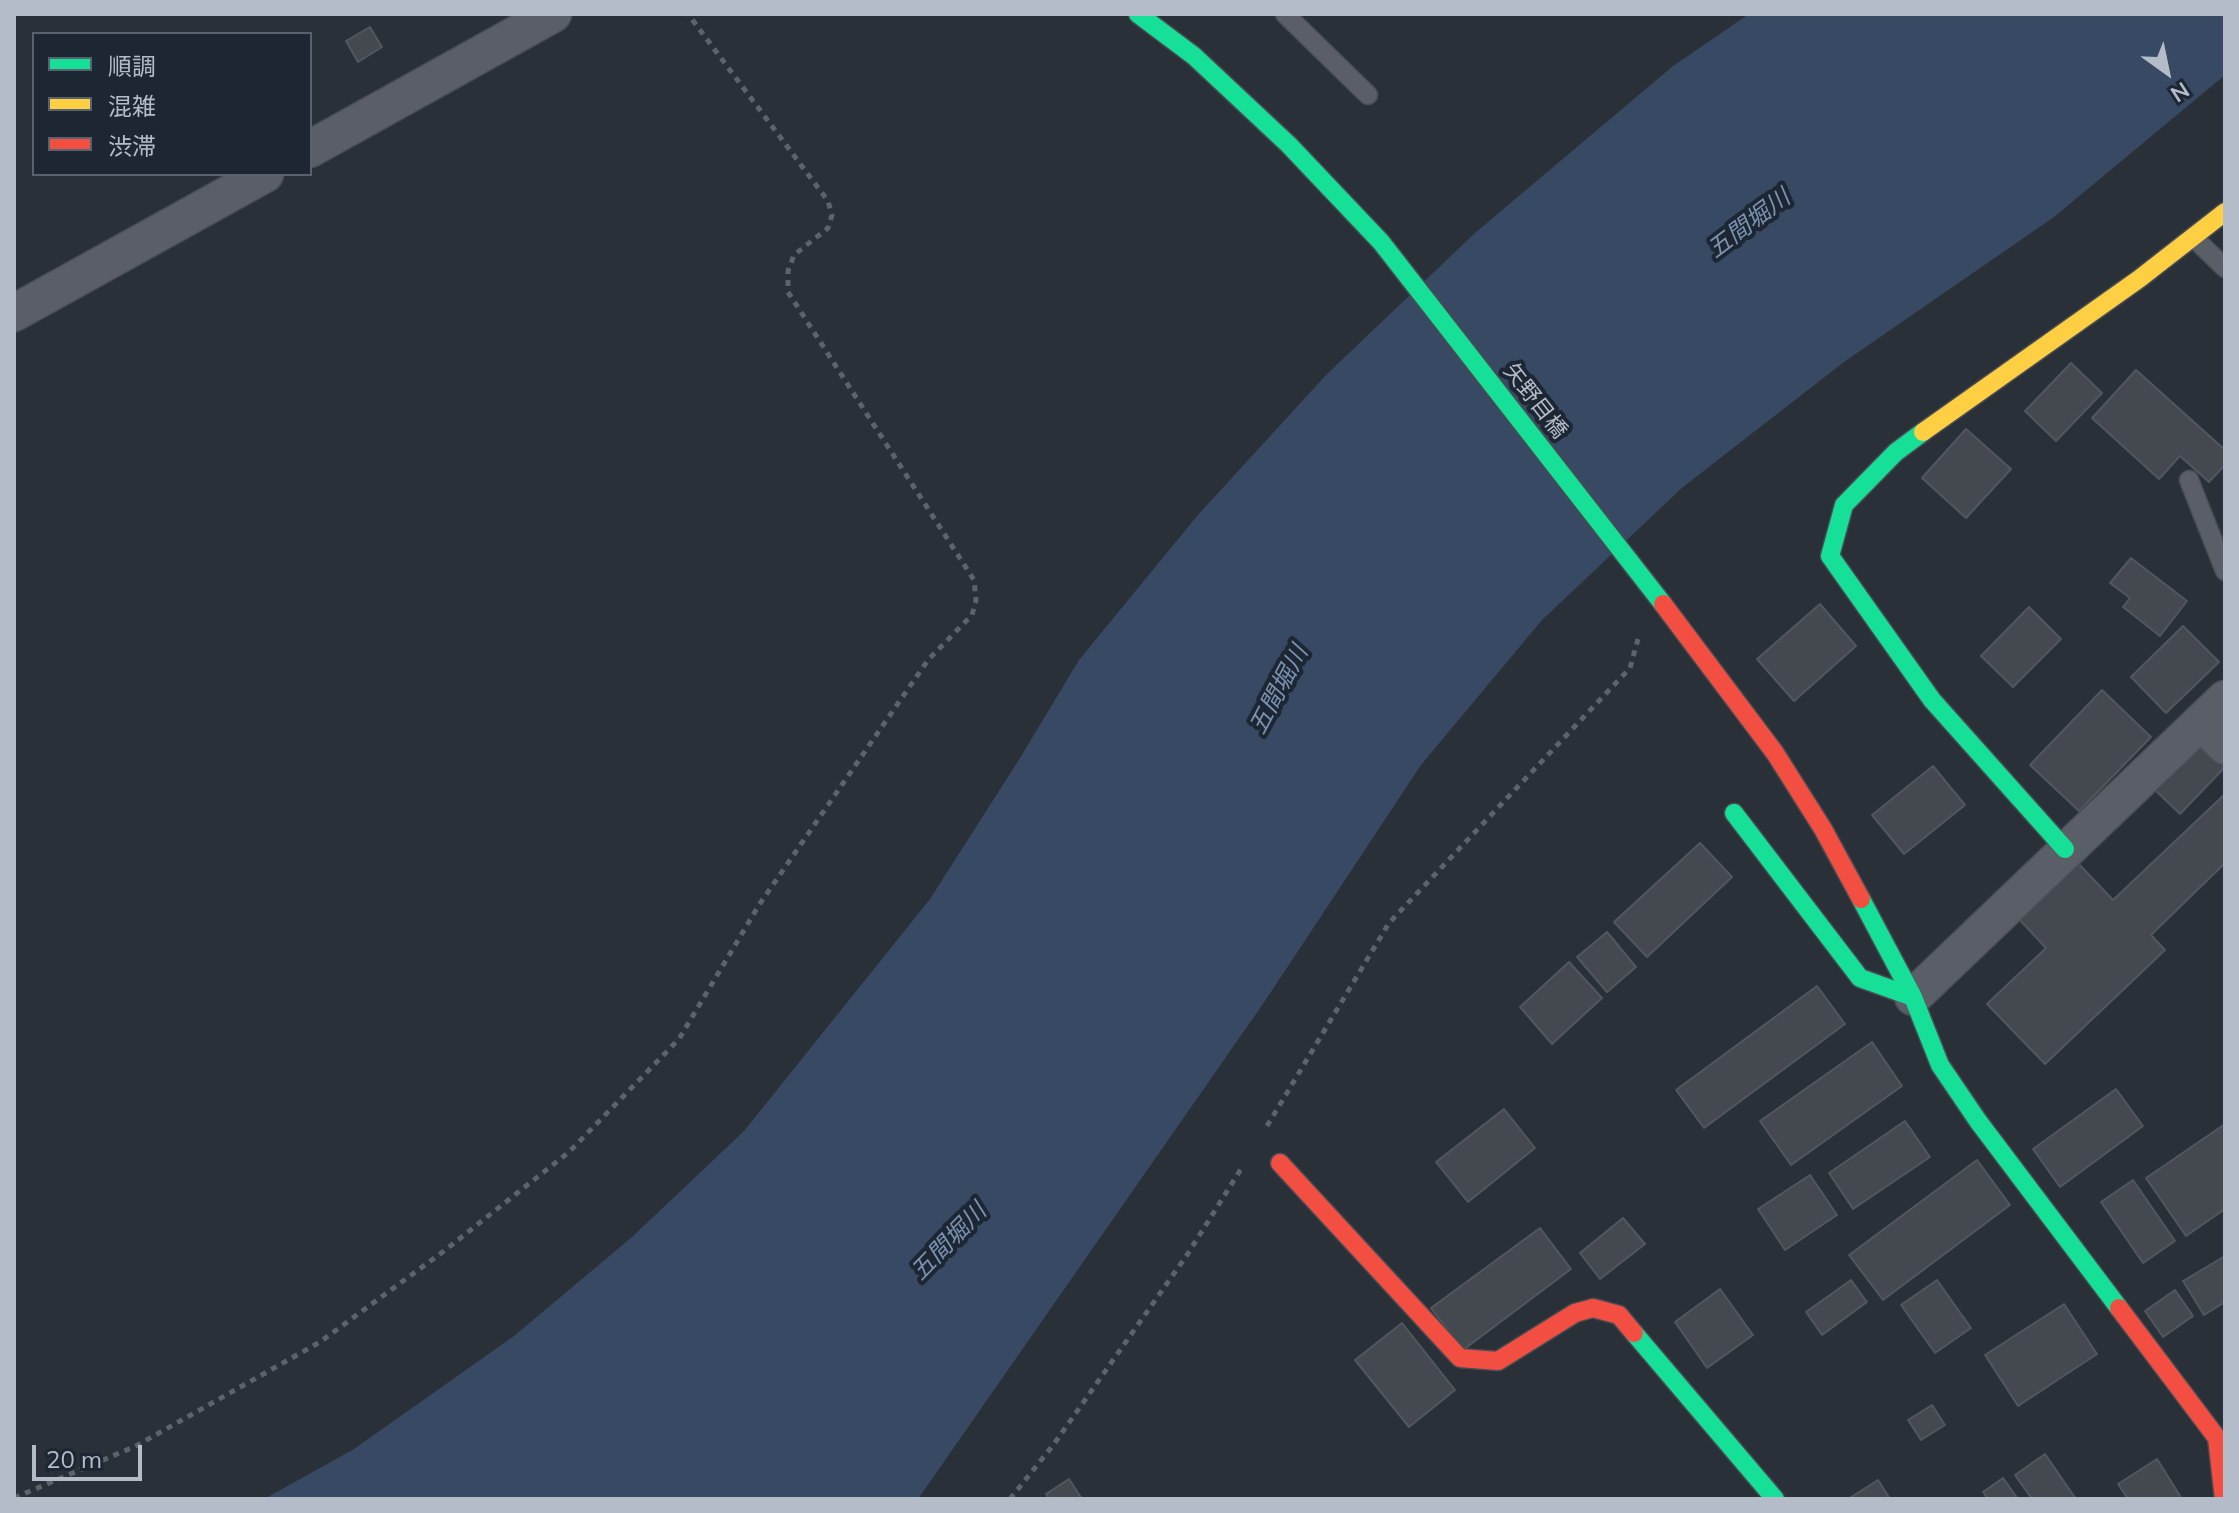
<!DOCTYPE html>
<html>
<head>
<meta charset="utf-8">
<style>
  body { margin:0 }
  #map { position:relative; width:2239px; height:1513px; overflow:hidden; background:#2a3038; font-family:Mulish,"Noto Sans JP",sans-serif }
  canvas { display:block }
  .frame { position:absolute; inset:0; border:16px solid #b4bcc9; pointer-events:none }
  .legend { position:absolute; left:32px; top:32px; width:280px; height:144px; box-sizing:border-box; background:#1d2633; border:2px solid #59626f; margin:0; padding:10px 14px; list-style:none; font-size:24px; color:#b4bcc9 }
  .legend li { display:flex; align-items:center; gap:16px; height:40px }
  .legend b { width:40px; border:2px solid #59626f }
  .north { position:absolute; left:2127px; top:32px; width:80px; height:80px; -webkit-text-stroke:6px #1d2633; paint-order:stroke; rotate:147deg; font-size:22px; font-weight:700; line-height:32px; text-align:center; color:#b4bcc9 }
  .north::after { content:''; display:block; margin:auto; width:28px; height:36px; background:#b4bcc9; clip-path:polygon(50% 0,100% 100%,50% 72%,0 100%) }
  .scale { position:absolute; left:32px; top:1445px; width:110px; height:36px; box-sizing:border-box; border:4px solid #b4bcc9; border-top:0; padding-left:10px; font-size:24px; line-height:28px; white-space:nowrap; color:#b4bcc9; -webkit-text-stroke:6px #1d2633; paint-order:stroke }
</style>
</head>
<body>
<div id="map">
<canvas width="2239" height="1513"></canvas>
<div class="frame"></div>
<ul class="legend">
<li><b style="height:10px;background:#16e098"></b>順調</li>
<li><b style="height:10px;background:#ffcf43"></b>混雑</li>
<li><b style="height:10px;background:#f24e42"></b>渋滞</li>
</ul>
<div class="north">N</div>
<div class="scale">20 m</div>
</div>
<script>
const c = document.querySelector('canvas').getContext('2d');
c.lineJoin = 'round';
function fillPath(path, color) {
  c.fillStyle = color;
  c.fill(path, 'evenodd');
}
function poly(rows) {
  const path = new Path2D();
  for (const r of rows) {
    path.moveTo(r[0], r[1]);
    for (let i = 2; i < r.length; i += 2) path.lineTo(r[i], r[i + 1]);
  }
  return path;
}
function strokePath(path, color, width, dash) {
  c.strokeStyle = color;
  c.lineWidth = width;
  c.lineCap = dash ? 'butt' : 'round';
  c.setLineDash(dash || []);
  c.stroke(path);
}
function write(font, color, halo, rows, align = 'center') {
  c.font = font + ' Mulish,"Noto Sans JP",sans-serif';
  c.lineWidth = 8;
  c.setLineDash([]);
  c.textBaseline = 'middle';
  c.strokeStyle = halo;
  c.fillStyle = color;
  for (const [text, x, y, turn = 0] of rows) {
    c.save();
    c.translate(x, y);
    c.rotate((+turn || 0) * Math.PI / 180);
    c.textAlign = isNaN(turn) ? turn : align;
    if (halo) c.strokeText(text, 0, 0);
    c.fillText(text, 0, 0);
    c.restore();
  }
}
fillPath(poly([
  [1749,14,2225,14,2225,75,2054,217,1844,362,1683,487,1542,620,1421,765,1265,1001,918,1499,264,1499,354,1449,514,1336,632,1237,744,1131,930,899,1020,758,1079,660,1197,516,1326,375,1475,233,1673,66]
]), '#384963');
const building = poly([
  [370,27,382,47,358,62,346,41,370,27],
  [2071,363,2102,393,2056,441,2025,411,2071,363],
  [2136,370,2225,450,2225,465,2209,482,2180,456,2159,479,2092,418,2136,370],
  [1966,429,2011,469,1966,518,1922,478,1966,429],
  [2131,558,2187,601,2160,636,2123,607,2130,598,2110,583,2131,558],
  [1820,604,1856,646,1794,701,1757,659,1820,604],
  [2029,607,2061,639,2013,687,1981,656,2029,607],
  [2183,626,2219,662,2166,713,2131,677,2183,626],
  [2102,690,2151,737,2079,811,2030,765,2102,690],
  [2200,740,2225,767,2180,814,2154,789,2200,740],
  [1933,766,1965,805,1904,854,1872,815,1933,766],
  [2225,794,2225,863,2151,935,2165,950,2045,1064,1987,1004,2046,948,2016,916,2075,860,2113,900,2225,794],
  [1700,843,1732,877,1647,957,1614,922,1700,843],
  [1607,932,1636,967,1607,992,1577,957,1607,932],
  [1569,962,1602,998,1552,1044,1520,1007,1569,962],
  [1817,986,1845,1024,1704,1128,1676,1090,1817,986],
  [1872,1042,1902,1086,1791,1165,1760,1121,1872,1042],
  [2116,1089,2143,1126,2060,1187,2033,1149,2116,1089],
  [1504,1109,1535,1148,1468,1202,1436,1162,1504,1109],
  [1905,1121,1930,1157,1853,1209,1829,1173,1905,1121],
  [2225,1124,2225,1209,2186,1236,2146,1178,2225,1124],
  [1977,1160,2010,1205,1883,1300,1849,1255,1977,1160],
  [1810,1175,1837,1215,1785,1250,1758,1209,1810,1175],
  [2133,1180,2175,1241,2143,1263,2101,1202,2133,1180],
  [1623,1218,1645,1244,1600,1279,1580,1253,1623,1218],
  [1540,1228,1571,1269,1463,1350,1431,1308,1540,1228],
  [2225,1256,2225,1302,2204,1315,2183,1281,2225,1256],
  [1851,1280,1867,1302,1822,1335,1806,1312,1851,1280],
  [1937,1280,1971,1328,1935,1353,1901,1305,1937,1280],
  [1720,1289,1753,1335,1707,1368,1675,1322,1720,1289],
  [2175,1290,2193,1316,2163,1337,2145,1311,2175,1290],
  [2064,1304,2097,1354,2018,1406,1985,1355,2064,1304],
  [1402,1323,1455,1390,1409,1427,1355,1360,1402,1323],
  [1932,1405,1945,1425,1921,1440,1908,1420,1932,1405],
  [2045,1454,2076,1499,2032,1499,2015,1475,2045,1454],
  [2157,1459,2182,1499,2128,1499,2118,1484,2157,1459],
  [2003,1478,2018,1499,1988,1499,1983,1492,2003,1478],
  [1069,1479,1082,1499,1049,1499,1046,1494,1069,1479],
  [1878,1480,1890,1499,1848,1499,1878,1480]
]);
fillPath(building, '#444950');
strokePath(building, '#52575f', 2);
const lane = poly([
  [1285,14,1368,95],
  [2193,237,2225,268],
  [2189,480,2225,571]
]);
const street = poly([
  [310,149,553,14],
  [14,313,265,174],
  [2202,723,2225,746],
  [1913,997,2225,699]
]);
const fast = poly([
  [1138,14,1194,56,1289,145,1381,242,1663,604],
  [1923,432,1896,452,1844,505,1830,556,1932,700,2065,849],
  [1734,813,1860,978,1913,997],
  [1861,899,1913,997,1940,1065,1978,1121,2119,1308],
  [1634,1333,1775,1499]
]);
const slow = poly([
  [1923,432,2139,279,2225,212]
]);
const jam = poly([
  [1663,604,1775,753,1823,829,1861,899],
  [1280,1163,1460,1358,1498,1361,1575,1313,1593,1308,1619,1315,1634,1333],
  [2119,1308,2217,1438,2224,1499]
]);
strokePath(lane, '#484c53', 21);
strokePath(street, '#484c53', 39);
strokePath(fast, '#484c53', 21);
strokePath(slow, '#484c53', 21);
strokePath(jam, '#484c53', 21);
strokePath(poly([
  [1267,1126,1389,923,1630,668,1638,639],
  [14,1498,136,1446,320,1342,444,1251,569,1152,679,1039,759,905,928,660,972,615,976,600,974,580,788,292,788,271,794,255,828,228,832,215,828,201,688,14],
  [1010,1499,1054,1444,1187,1255,1241,1169]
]), '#5d636a', 5, [6, 6]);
strokePath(lane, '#5a5e66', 18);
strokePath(street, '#5a5e66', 36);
strokePath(fast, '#16e098', 18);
strokePath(slow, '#ffcf43', 18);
strokePath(jam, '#f24e42', 18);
write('22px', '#b4bcc9', '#1d2633', [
  ["矢野目橋",1535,401,52]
]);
write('italic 24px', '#7c92b1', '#1d2633', [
  ["五間堀川",1749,224,-37],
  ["五間堀川",1279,690,-62],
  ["五間堀川",949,1242,-46]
]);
</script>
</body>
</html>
